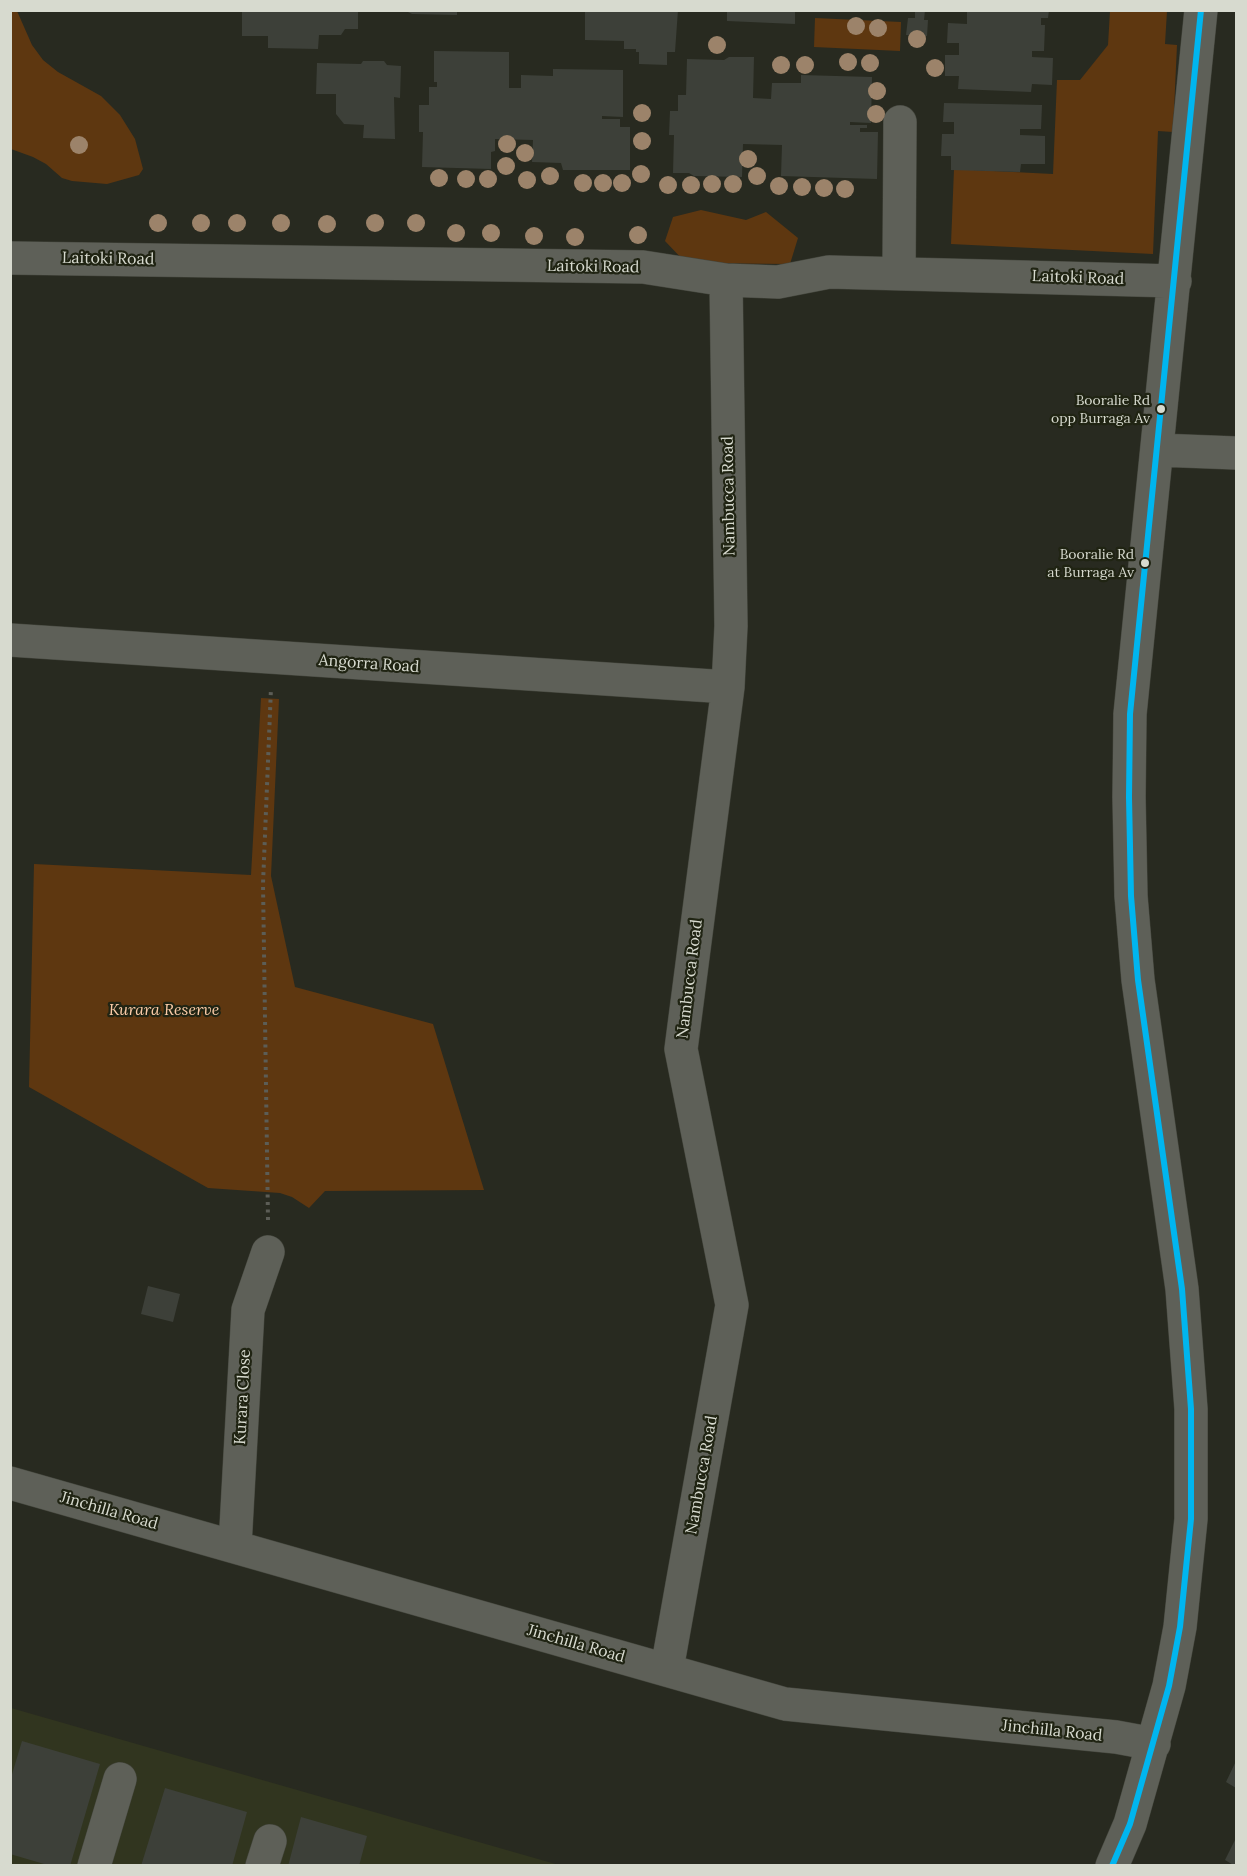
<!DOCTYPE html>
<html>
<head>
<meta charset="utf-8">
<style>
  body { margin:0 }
  #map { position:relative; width:1247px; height:1876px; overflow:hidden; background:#282a20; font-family:Lora,serif }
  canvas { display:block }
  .frame { position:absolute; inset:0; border:12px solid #d7dacf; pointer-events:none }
</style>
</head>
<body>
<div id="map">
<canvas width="1247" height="1876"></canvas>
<div class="frame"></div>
</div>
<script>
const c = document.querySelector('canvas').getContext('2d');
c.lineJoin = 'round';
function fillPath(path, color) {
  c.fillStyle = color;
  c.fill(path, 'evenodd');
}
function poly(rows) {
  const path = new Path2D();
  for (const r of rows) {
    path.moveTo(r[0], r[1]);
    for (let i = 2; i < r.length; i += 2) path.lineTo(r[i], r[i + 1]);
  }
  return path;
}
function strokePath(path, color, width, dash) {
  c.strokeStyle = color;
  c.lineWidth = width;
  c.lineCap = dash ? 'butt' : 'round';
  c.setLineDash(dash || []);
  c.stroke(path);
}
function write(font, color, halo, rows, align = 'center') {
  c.font = font + ' Lora,serif';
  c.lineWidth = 4.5;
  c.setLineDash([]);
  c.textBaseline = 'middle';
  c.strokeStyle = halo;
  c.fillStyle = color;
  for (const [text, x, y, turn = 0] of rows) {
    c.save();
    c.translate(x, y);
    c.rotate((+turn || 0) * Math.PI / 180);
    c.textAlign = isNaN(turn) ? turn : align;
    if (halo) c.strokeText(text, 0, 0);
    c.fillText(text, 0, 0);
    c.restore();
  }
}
fillPath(poly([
  [11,1708,559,1865,11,1865]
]), '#31351f');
fillPath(poly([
  [10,11,17,11,32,45,43,60,58,72,101,96,120,115,135,139,143,169,139,175,107,184,72,181,62,178,46,164,33,157,11,149],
  [1110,11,1167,11,1165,44,1177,45,1173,132,1158,131,1153,254,951,244,954,169,1053,174,1057,80,1080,80,1108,45],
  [815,18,901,22,900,51,814,47],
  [701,210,746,220,766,212,798,238,790,264,686,263,665,241,673,217],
  [261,698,279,699,271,876,295,987,433,1024,484,1190,325,1191,309,1208,292,1197,280,1193,208,1188,29,1087,34,864,251,875]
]), '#5e3710');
fillPath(poly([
  [242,10,358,10,358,29,345,29,341,35,319,35,318,49,268,48,268,36,242,36],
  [404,10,457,10,457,15,412,14],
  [585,10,678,10,675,52,667,52,667,65,639,64,639,52,636,52,636,49,624,49,624,41,585,40],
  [727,10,795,10,795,24,727,21],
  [915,10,925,10,924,20,928,20,927,36,906,35,908,18,915,18],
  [967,10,1049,10,1048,18,1041,18,1041,25,1045,25,1044,51,1032,51,1032,57,1053,58,1052,85,1032,84,1031,92,958,89,959,76,945,76,945,55,959,55,959,43,947,43,948,23,967,24],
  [434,51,509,52,509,88,521,88,521,75,553,76,553,69,623,70,623,117,602,116,602,119,620,119,620,127,630,127,630,170,563,170,561,163,532,162,533,140,495,139,495,151,491,152,491,169,422,167,423,132,419,132,419,105,429,105,429,87,437,87,437,82,434,82],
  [729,57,754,57,753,98,771,99,772,83,801,83,801,75,872,77,871,123,850,122,850,125,867,125,867,128,860,128,860,132,878,132,877,179,781,176,782,145,743,144,742,177,694,176,689,173,673,173,674,135,669,135,670,111,678,111,678,95,686,95,687,59,724,60],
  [363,61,384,61,387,65,401,66,400,98,394,97,395,139,363,138,364,125,344,124,336,114,336,94,316,94,317,63,361,64],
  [944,103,1042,105,1041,129,1020,129,1020,135,1045,136,1045,164,1021,164,1020,172,951,170,951,156,941,156,942,134,954,134,954,122,943,122],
  [148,1286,180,1294,173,1322,141,1314],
  [22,1741,100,1764,70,1866,51,1866,10,1854,10,1781],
  [1236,1761,1236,1788,1226,1782],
  [165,1788,247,1812,232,1866,141,1866],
  [301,1817,367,1836,359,1866,288,1866],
  [1236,1838,1236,1866,1235,1866,1225,1860]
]), '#3d4039');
const minor = poly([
  [10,258,643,267,726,280,778,282,829,272,1175,281],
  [899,273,900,122],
  [1158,450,1236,453],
  [10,640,728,687],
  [10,1483,785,1704,1116,1737,1154,1744],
  [235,1546,248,1310,268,1252],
  [667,1669,732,1305,681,1049,728,687,731,626,726,280],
  [94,1866,120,1779],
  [262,1866,270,1841],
  [1112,1866,1130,1824,1169,1686,1180,1627,1191,1519,1191,1409,1182,1289,1138,980,1131,896,1129,797,1130,714,1201,10]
]);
strokePath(minor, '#44463d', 34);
strokePath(poly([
  [268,1220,263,884,271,688]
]), '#5c5d56', 4, [3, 4.5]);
strokePath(minor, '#5e6058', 33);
strokePath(poly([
  [1112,1866,1130,1824,1169,1686,1180,1627,1191,1519,1191,1409,1182,1289,1138,980,1131,896,1129,797,1130,714,1201,10]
]), '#00b5ef', 6);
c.fillStyle = '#9c836a';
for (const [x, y] of [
  [856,26],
  [878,28],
  [917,39],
  [717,45],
  [848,62],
  [870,63],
  [781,65],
  [805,65],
  [935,68],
  [877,91],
  [642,113],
  [876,114],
  [642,141],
  [507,144],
  [79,145],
  [525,153],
  [748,159],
  [506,166],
  [641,174],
  [550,176],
  [757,176],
  [439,178],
  [466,179],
  [488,179],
  [527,180],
  [583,183],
  [603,183],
  [622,183],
  [712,184],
  [733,184],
  [668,185],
  [691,185],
  [779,186],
  [802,187],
  [824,188],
  [845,189],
  [158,223],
  [201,223],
  [237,223],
  [281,223],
  [375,223],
  [416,223],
  [327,224],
  [456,233],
  [491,233],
  [638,235],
  [534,236],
  [575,237]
]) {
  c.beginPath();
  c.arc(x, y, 9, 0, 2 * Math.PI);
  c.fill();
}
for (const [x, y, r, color] of [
  [1161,409,5,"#d7dacf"],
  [1145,563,5,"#d7dacf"]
]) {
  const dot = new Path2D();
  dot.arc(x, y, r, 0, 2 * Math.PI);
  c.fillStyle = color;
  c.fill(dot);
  strokePath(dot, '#202413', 2);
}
write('14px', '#d7dacf', '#202413', [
  ["Booralie Rd",1150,401],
  ["opp Burraga Av",1150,419],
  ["Booralie Rd",1134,555],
  ["at Burraga Av",1134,573]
], 'right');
write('16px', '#d7dacf', '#202413', [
  ["Laitoki Road",108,259,1],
  ["Laitoki Road",593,267,1],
  ["Laitoki Road",1078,278,2],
  ["Nambucca Road",729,496,-91],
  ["Angorra Road",369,664,4],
  ["Nambucca Road",690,979,-83],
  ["Kurara Close",243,1397,-87],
  ["Nambucca Road",702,1475,-80],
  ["Jinchilla Road",109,1511,16],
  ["Jinchilla Road",576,1644,16],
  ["Jinchilla Road",1052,1731,6]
]);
write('italic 16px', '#fbcba7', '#202413', [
  ["Kurara Reserve",164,1010]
]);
</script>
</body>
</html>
